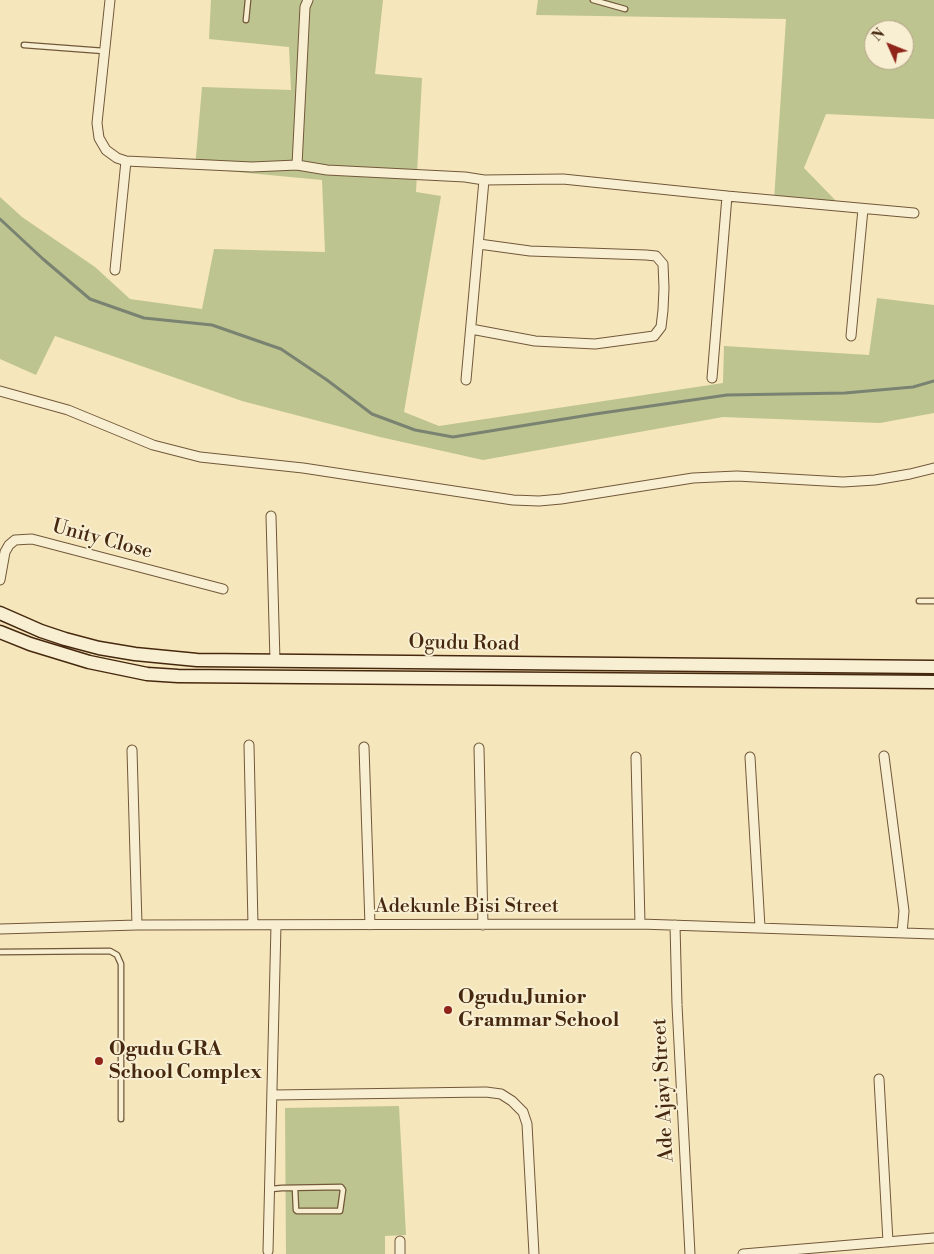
<!DOCTYPE html>
<html>
<head>
<meta charset="utf-8">
<style>
  body { margin:0 }
  #map { position:relative; width:934px; height:1254px; overflow:hidden; background:#f5e6bb; font-family:"Libre Bodoni",serif }
  canvas { display:block }
  .north { position:absolute; left:864px; top:20px; width:50px; height:50px; box-sizing:border-box; background:#f8efd3; border:1px solid #b19f84; border-radius:50%; rotate:314deg; font-size:14px; font-weight:700; line-height:20px; text-align:center; color:#46280e }
  .north::after { content:''; display:block; margin:auto; width:18px; height:22px; background:#8f2418; clip-path:polygon(50% 0,100% 100%,50% 72%,0 100%) }
</style>
</head>
<body>
<div id="map">
<canvas width="934" height="1254"></canvas>
<div class="north">N</div>
</div>
<script>
const c = document.querySelector('canvas').getContext('2d');
c.lineJoin = 'round';
function fillPath(path, color) {
  c.fillStyle = color;
  c.fill(path, 'evenodd');
}
function poly(rows) {
  const path = new Path2D();
  for (const r of rows) {
    path.moveTo(r[0], r[1]);
    for (let i = 2; i < r.length; i += 2) path.lineTo(r[i], r[i + 1]);
  }
  return path;
}
function strokePath(path, color, width, dash) {
  c.strokeStyle = color;
  c.lineWidth = width;
  c.lineCap = dash ? 'butt' : 'round';
  c.setLineDash(dash || []);
  c.stroke(path);
}
function write(font, color, halo, rows, align = 'center') {
  c.font = font + ' "Libre Bodoni",serif';
  c.lineWidth = 4;
  c.setLineDash([]);
  c.textBaseline = 'middle';
  c.strokeStyle = halo;
  c.fillStyle = color;
  for (const [text, x, y, turn = 0] of rows) {
    c.save();
    c.translate(x, y);
    c.rotate((+turn || 0) * Math.PI / 180);
    c.textAlign = isNaN(turn) ? turn : align;
    if (halo) c.strokeText(text, 0, 0);
    c.fillText(text, 0, 0);
    c.restore();
  }
}
fillPath(poly([
  [211,0,383,0,375,74,422,78,416,192,441,196,404,412,439,426,723,383,724,346,869,355,877,298,934,305,934,413,880,423,723,417,483,460,380,437,242,401,55,336,36,375,0,359,0,197,22,217,95,267,130,299,202,309,214,249,325,252,322,180,195,168,202,87,291,90,289,47,209,39],
  [538,0,934,0,934,119,826,114,804,168,839,204,774,200,786,19,536,15],
  [874,30,904,30,904,60,874,60],
  [399,1106,406,1235,385,1236,385,1254,286,1254,285,1108]
]), '#bdc490');
strokePath(poly([
  [0,219,43,259,90,299,144,318,212,325,281,349,327,380,372,414,415,430,453,437,595,414,727,395,845,393,913,387,934,381]
]), '#7a8371', 3);
const lane = poly([
  [593,0,625,9],
  [246,20,248,0],
  [24,45,104,51],
  [919,601,934,601],
  [0,952,110,951,117,955,121,964,121,1119],
  [271,1189,282,1188,341,1187,343,1190,340,1211,297,1211,296,1210,295,1188]
]);
const street = poly([
  [110,0,97,123,99,138,106,150,117,158,126,161,252,167,297,165,327,170,465,177,484,180,563,179,727,196],
  [297,165,305,7,308,0],
  [115,270,126,161],
  [471,329,535,341,595,344,654,336,661,327,663,310,664,288,663,264,656,256,646,255,530,251,479,244],
  [851,336,863,209],
  [712,378,727,196,914,213],
  [466,380,484,180],
  [0,391,68,410,153,445,200,457,303,468,513,500,539,501,561,499,693,478,737,476,843,482,875,480,910,474,934,468],
  [271,516,275,661],
  [0,580,5,552,9,545,15,540,32,539,223,589],
  [249,745,253,925],
  [364,747,370,925],
  [479,748,483,925],
  [132,750,137,925],
  [884,756,904,911,902,933],
  [636,757,640,924],
  [750,757,760,927],
  [675,925,677,1005,690,1254],
  [0,929,137,925,640,924,934,934],
  [879,1079,888,1242],
  [273,1095,486,1092,501,1094,512,1101,523,1112,527,1124,534,1254],
  [268,1251,276,925],
  [400,1254,400,1241],
  [743,1254,934,1238]
]);
const secondary = poly([
  [0,613,41,631,65,639,99,648,135,654,197,660,934,667],
  [0,632,30,644,89,662,147,674,178,676,934,682]
]);
strokePath(lane, '#725839', 7);
strokePath(street, '#725839', 11);
strokePath(secondary, '#46280e', 15);
strokePath(lane, '#f8efd3', 4.5);
strokePath(street, '#f8efd3', 9);
strokePath(secondary, '#f8efd3', 12);
for (const [x, y, r, color] of [
  [448,1010,5,"#8f2418"],
  [99,1061,5,"#8f2418"]
]) {
  const dot = new Path2D();
  dot.arc(x, y, r, 0, 2 * Math.PI);
  c.fillStyle = color;
  c.fill(dot);
  strokePath(dot, '#f8efd3', 2);
}
write('20px', '#46280e', '#f8efd3', [
  ["Unity Close",102,540,15],
  ["Ogudu Road",464,644,1],
  ["Adekunle Bisi Street",467,907],
  ["Ade Ajayi Street",664,1090,-93]
]);
write('bold 20px', '#46280e', '#f8efd3', [
  ["Ogudu Junior",458,998],
  ["Grammar School",458,1021],
  ["Ogudu GRA",109,1050],
  ["School Complex",109,1073]
], 'left');
</script>
</body>
</html>
